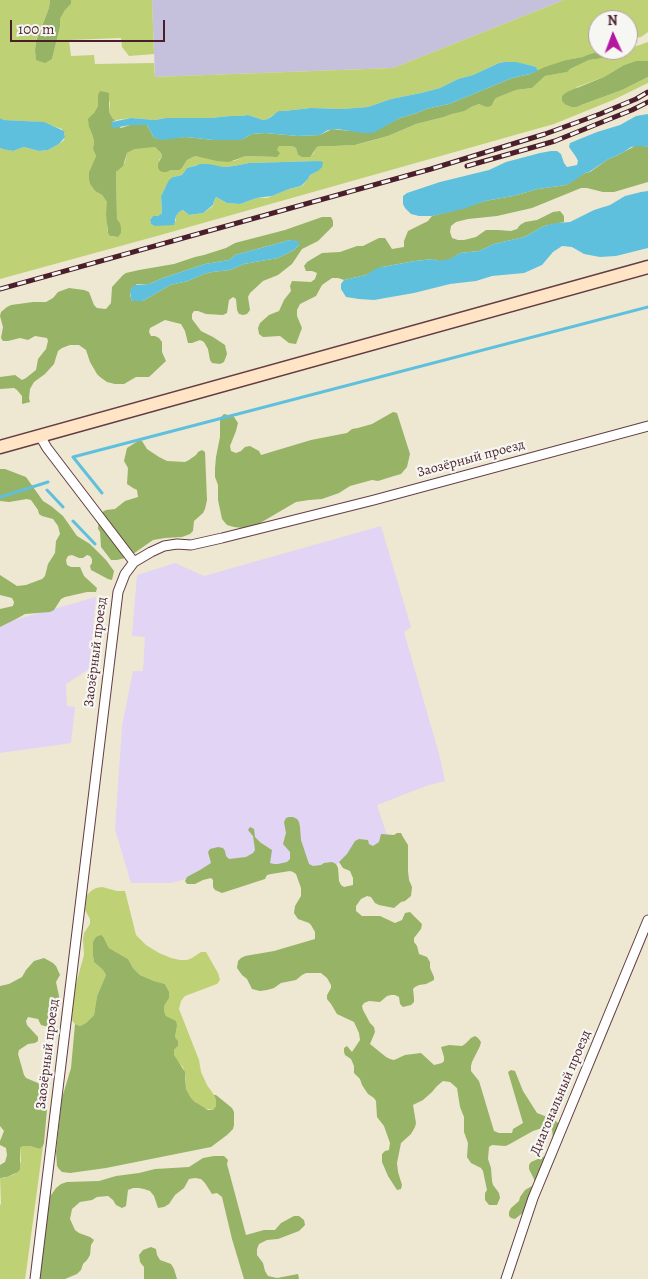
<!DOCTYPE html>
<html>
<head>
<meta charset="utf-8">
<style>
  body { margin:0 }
  #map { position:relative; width:648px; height:1279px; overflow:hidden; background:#eee8d2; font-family:Alegreya,serif }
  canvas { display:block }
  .north { position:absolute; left:588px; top:10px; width:50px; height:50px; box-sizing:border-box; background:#f6f6f2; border:1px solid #b1a0a2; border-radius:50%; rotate:358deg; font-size:14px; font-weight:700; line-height:20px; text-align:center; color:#4a1f2b }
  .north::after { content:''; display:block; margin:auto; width:18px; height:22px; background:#b5179e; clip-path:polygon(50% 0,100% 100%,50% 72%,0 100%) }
  .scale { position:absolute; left:10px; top:20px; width:155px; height:22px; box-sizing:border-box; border:2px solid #4a1f2b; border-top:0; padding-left:6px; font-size:15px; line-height:18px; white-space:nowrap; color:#4a1f2b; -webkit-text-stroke:4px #f6f6f2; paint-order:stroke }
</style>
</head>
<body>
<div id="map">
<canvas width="648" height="1279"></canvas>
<div class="north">N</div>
<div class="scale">100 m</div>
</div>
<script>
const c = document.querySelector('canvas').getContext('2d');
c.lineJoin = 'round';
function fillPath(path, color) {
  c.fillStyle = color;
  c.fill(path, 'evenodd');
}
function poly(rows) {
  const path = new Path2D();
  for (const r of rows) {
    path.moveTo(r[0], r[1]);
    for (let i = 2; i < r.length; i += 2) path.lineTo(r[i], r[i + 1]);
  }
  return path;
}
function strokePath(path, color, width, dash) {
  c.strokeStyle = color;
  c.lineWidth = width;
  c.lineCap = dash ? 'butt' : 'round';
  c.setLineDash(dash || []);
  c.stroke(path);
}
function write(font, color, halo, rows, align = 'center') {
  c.font = font + ' Alegreya,serif';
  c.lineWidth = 4.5;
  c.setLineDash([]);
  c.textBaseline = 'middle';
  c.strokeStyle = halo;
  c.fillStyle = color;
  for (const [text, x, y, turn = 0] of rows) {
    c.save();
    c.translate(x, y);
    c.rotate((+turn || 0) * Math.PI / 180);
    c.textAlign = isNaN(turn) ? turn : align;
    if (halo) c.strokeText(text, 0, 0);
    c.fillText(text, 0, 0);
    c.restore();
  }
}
fillPath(poly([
  [381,526,411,627,404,632,439,754,445,781,426,786,377,805,391,847,305,874,292,867,259,878,254,861,171,883,131,883,115,829,122,726,133,671,143,671,145,637,132,636,137,575,175,563,204,576],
  [96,597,89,669,66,684,67,706,75,707,71,743,0,753,0,624]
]), '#e1d4f4');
fillPath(poly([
  [152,0,564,0,393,68,155,77]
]), '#c5c0db');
fillPath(poly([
  [0,0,50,0,49,8,36,40,35,49,36,60,52,59,60,27,60,19,65,10,71,4,71,0,152,0,154,54,129,56,122,47,121,38,69,40,71,56,94,55,95,64,154,63,155,77,393,68,564,0,648,0,648,32,641,37,628,39,628,20,598,20,598,50,603,50,587,55,584,57,566,60,538,71,536,67,525,64,504,62,499,63,473,75,458,79,440,88,421,93,391,99,368,107,342,109,311,108,284,111,271,116,268,119,263,120,248,115,240,116,230,116,210,118,166,118,155,120,131,118,116,120,113,119,109,112,110,102,98,95,98,106,94,113,89,127,92,134,94,141,93,149,96,156,89,172,89,180,90,184,95,191,102,195,107,202,107,230,110,236,114,237,118,236,120,223,117,219,116,172,125,162,127,153,134,148,155,147,161,153,162,156,159,160,167,172,171,170,182,168,187,160,195,156,210,159,234,161,246,156,273,157,279,146,292,146,296,148,298,155,302,157,313,154,315,150,317,147,321,146,333,146,355,145,367,142,388,136,416,124,444,117,479,104,484,105,494,102,496,98,516,90,532,88,545,76,566,72,570,69,589,60,610,57,619,54,625,50,628,50,628,49,648,42,648,61,636,61,624,65,604,77,577,87,566,105,570,107,582,105,622,90,648,77,648,83,613,100,554,124,157,236,0,279,0,148,13,151,24,147,39,151,48,150,59,144,64,140,65,134,62,129,40,122,4,120,0,118],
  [318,161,318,171,310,175,308,179,302,186,289,189,267,198,257,198,240,204,227,203,216,197,214,201,213,206,203,213,189,215,183,210,179,212,176,216,176,221,151,224,150,220,153,216,158,216,162,213,161,196,165,188,173,177,182,175,187,168,196,165,224,167,234,166,249,163],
  [102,887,117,891,125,891,136,935,146,945,159,953,171,958,180,960,187,960,192,958,201,952,206,952,218,973,220,980,217,984,185,996,181,1001,179,1009,199,1060,201,1072,207,1085,214,1095,216,1100,216,1106,213,1110,203,1108,195,1102,191,1098,186,1089,186,1078,183,1067,176,1060,174,1055,174,1050,178,1046,178,1041,175,1037,177,1026,171,1019,166,1016,164,1011,164,1006,169,997,167,988,165,984,154,981,140,975,133,968,128,959,109,948,104,938,93,942,93,956,94,962,103,970,106,975,97,996,94,1015,86,1023,80,1026,75,1024,71,1019,70,1013,74,991,84,955,83,939,84,933,90,924,90,919,85,910,85,900,87,895,91,891,96,888],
  [23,1146,30,1146,40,1149,43,1146,26,1273,25,1279,0,1279,0,1206,1,1203,0,1177,4,1178,15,1174,21,1161,20,1148]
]), '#bed175');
fillPath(poly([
  [50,0,71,0,71,4,65,10,60,19,60,27,52,59,45,63,36,60,35,50,36,41,49,8],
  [603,50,625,50,619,54,610,57,589,60,570,69,567,72,545,76,532,88,516,90,496,98,491,106,487,107,479,104,471,107,464,111,452,114,444,117,416,124,388,136,355,145,333,146,321,146,317,147,310,157,302,157,298,155,296,148,292,146,279,146,277,150,280,153,277,157,246,156,229,162,217,161,195,156,187,160,182,168,179,170,171,170,167,172,163,172,160,171,158,168,158,164,162,156,161,153,155,147,134,149,127,153,123,166,116,172,117,219,120,223,121,228,121,233,118,237,110,236,108,233,106,214,107,202,102,195,95,191,90,184,89,180,89,172,96,156,93,149,94,141,92,134,89,127,88,119,94,113,98,106,98,95,100,91,109,93,109,112,113,119,116,120,112,122,121,128,130,125,147,125,154,138,167,139,172,138,186,137,214,140,243,139,252,134,265,133,298,136,320,135,332,129,350,131,384,126,400,118,417,113,426,109,449,104,512,78,530,74,545,67,566,60,583,57,587,55],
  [636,61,648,61,648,77,622,90,576,107,571,107,566,105,562,101,562,96,567,92,604,77,624,65],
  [635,146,644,146,648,147,648,182,614,192,603,192,587,188,581,188,532,208,497,216,468,219,456,222,451,226,450,232,452,238,458,240,464,240,476,237,486,230,498,230,511,231,517,229,520,225,525,222,537,220,553,212,560,211,564,216,564,222,544,226,524,237,494,244,479,251,460,253,451,259,445,261,438,261,433,259,415,261,382,267,366,275,344,280,338,278,332,278,322,285,316,296,300,304,297,310,297,316,302,328,296,344,289,343,280,336,263,337,259,334,258,328,260,323,269,315,279,311,284,300,291,291,290,286,292,281,311,282,315,279,317,273,312,271,306,271,304,266,307,262,322,253,340,252,357,246,363,246,379,238,385,238,392,249,404,247,404,241,408,231,428,221,432,216,463,208,485,201,513,196,538,189,566,185,585,173,590,172,607,160,620,154],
  [322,217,331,217,333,221,333,226,318,241,302,249,292,264,278,275,263,281,250,293,248,297,250,310,247,314,243,315,239,314,237,310,236,299,233,297,229,300,227,313,223,315,206,314,198,311,194,311,192,314,192,319,201,331,213,337,225,345,227,354,224,362,220,364,212,363,210,360,208,349,204,342,200,340,192,343,188,343,185,331,181,324,165,320,150,328,149,332,151,336,155,336,159,338,162,342,162,352,166,361,149,377,136,377,124,384,115,384,107,382,100,377,97,374,90,362,86,350,79,345,70,345,62,348,58,351,54,364,45,374,34,382,30,389,29,398,30,402,22,404,22,396,17,390,14,388,0,389,0,377,15,375,22,380,26,378,36,370,38,359,46,349,48,341,47,338,35,336,28,340,20,338,8,341,3,341,1,338,3,327,0,316,1,312,7,307,11,305,33,302,46,302,53,298,58,292,69,288,84,290,89,292,94,305,97,308,106,309,111,303,112,287,123,275,126,273,139,270,174,264,195,257,204,255,226,248,235,243,285,230],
  [290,240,299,245,294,250,278,258,244,264,230,270,212,272,204,274,188,281,170,285,143,301,132,301,130,295,132,288,137,284,149,284,163,278,205,264,229,260,235,255],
  [393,412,397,413,410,454,407,467,401,474,394,476,378,481,372,480,350,486,339,493,322,499,309,500,296,502,255,526,243,528,234,527,227,525,222,519,218,500,218,485,215,477,215,469,216,457,220,437,220,421,221,417,224,414,228,415,234,417,238,423,236,431,230,446,231,451,236,453,241,451,245,447,250,446,259,451,261,455,311,440,347,433,352,429,358,428,372,424],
  [138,441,142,441,147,449,159,457,167,461,185,462,189,460,196,455,198,452,202,450,205,452,207,500,205,509,203,513,194,521,193,531,190,534,182,537,165,538,153,540,133,554,125,558,117,560,111,560,101,547,100,532,98,529,99,514,106,510,115,509,125,501,138,497,137,490,133,488,127,484,128,468,124,461,127,448],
  [0,469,5,469,26,477,43,501,51,506,63,516,77,536,90,544,106,560,114,571,112,580,108,579,91,570,90,566,92,563,92,559,90,556,87,555,83,558,79,558,72,555,68,556,66,560,67,565,71,567,80,567,84,576,97,588,96,592,87,592,65,597,61,599,54,610,50,612,25,614,18,618,0,627,0,609,13,606,14,602,12,598,0,595,0,575,17,586,26,585,42,579,45,576,48,564,55,553,56,541,60,534,58,526,53,519,42,516,39,514,38,510,31,500,27,499,9,502,0,501],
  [289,817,293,817,297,819,299,822,300,827,301,840,309,864,313,866,321,865,324,863,332,862,336,864,338,868,339,881,341,885,344,887,353,885,353,878,350,871,343,868,339,862,347,854,355,841,359,839,368,840,369,844,373,846,379,842,381,834,394,835,397,833,401,833,403,837,408,845,408,871,409,880,412,887,411,896,405,901,401,902,394,908,379,905,375,903,371,897,367,896,361,899,356,906,356,911,362,916,380,916,395,923,402,920,405,913,410,912,422,924,421,929,414,938,414,942,417,946,419,954,427,957,430,962,430,968,434,977,434,980,426,984,419,985,415,987,413,989,414,998,414,1002,411,1005,403,1007,400,1004,399,997,395,995,391,995,387,996,380,1002,369,1001,364,1003,362,1006,363,1010,370,1023,374,1027,375,1032,370,1044,386,1057,390,1059,394,1060,405,1055,421,1053,434,1065,442,1063,444,1061,444,1057,441,1047,449,1045,462,1046,465,1044,471,1038,475,1036,478,1038,481,1042,480,1046,472,1062,471,1066,471,1071,479,1081,494,1131,499,1133,512,1133,513,1129,523,1123,508,1072,511,1070,515,1071,523,1091,537,1113,555,1120,558,1123,561,1127,559,1144,556,1156,546,1180,525,1211,515,1219,511,1218,509,1216,509,1212,511,1208,519,1201,520,1197,525,1190,532,1186,534,1183,534,1179,529,1169,529,1165,531,1162,545,1156,549,1150,553,1140,552,1128,548,1127,545,1127,533,1131,508,1145,505,1146,492,1145,489,1147,488,1159,491,1168,492,1181,493,1185,499,1193,500,1198,497,1205,489,1205,485,1200,485,1193,487,1190,483,1171,481,1168,471,1163,467,1157,468,1143,464,1132,464,1117,460,1107,457,1088,450,1082,443,1081,437,1086,432,1092,423,1100,413,1105,416,1123,415,1127,411,1134,401,1143,397,1163,398,1172,402,1185,401,1189,397,1190,388,1176,382,1162,382,1154,385,1151,389,1150,390,1143,384,1126,377,1117,376,1101,374,1098,368,1094,362,1085,360,1079,354,1073,354,1066,351,1059,345,1055,344,1052,344,1048,347,1046,352,1052,360,1040,359,1033,354,1022,337,1014,331,1004,327,999,327,995,331,988,331,985,327,978,321,973,306,973,302,975,296,980,281,983,274,988,267,990,260,991,252,989,247,979,242,975,237,968,238,961,241,958,245,956,274,951,315,939,315,932,311,925,309,923,298,919,294,913,295,906,301,896,301,888,296,874,293,872,290,871,271,874,267,875,265,879,222,893,215,890,213,887,213,880,211,878,203,880,195,884,187,884,185,881,187,877,200,870,211,863,208,852,210,849,218,847,223,848,225,851,226,856,229,859,246,857,253,853,255,850,253,836,248,830,250,827,254,829,255,837,261,843,272,850,270,863,274,864,278,864,287,862,290,859,290,852,283,844,286,833,284,822,286,818],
  [101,935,104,938,109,948,128,959,133,968,140,975,154,981,165,984,169,992,169,998,164,1006,164,1011,166,1016,176,1021,177,1026,175,1037,178,1041,178,1046,174,1050,174,1055,185,1072,186,1089,191,1098,195,1102,208,1110,213,1110,216,1106,216,1100,214,1095,216,1095,232,1108,234,1112,234,1125,233,1129,227,1135,211,1147,106,1168,70,1173,62,1172,59,1169,57,1166,56,1152,62,1098,71,1068,75,1024,80,1026,86,1023,94,1015,97,996,106,975,103,970,94,962,93,956,93,942,96,937],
  [44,958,53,963,56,966,60,975,56,982,59,996,59,1004,51,1027,48,1027,41,1025,38,1019,28,1017,26,1021,27,1025,38,1037,38,1041,35,1043,28,1044,19,1050,18,1054,24,1075,26,1078,38,1083,41,1087,42,1099,47,1109,44,1143,43,1146,40,1149,30,1146,23,1146,20,1148,20,1169,18,1172,7,1177,0,1178,0,1165,5,1162,7,1155,6,1148,0,1145,0,1141,4,1131,0,1126,0,986,9,984,22,977,26,970,34,961],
  [214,1156,224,1156,228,1160,227,1164,246,1235,264,1230,275,1230,281,1223,294,1216,299,1216,304,1220,305,1225,299,1231,278,1239,267,1240,259,1244,257,1249,257,1255,263,1263,265,1271,268,1276,277,1278,298,1274,299,1279,244,1279,232,1239,222,1197,217,1193,212,1194,205,1183,201,1179,195,1178,189,1179,184,1188,175,1195,169,1204,164,1207,158,1208,154,1196,150,1191,144,1189,139,1188,133,1188,128,1190,126,1206,122,1208,116,1205,113,1200,108,1196,97,1197,92,1200,80,1202,72,1209,70,1219,75,1230,79,1233,90,1237,94,1240,91,1245,90,1255,87,1260,83,1264,81,1270,77,1274,65,1279,40,1279,49,1198,56,1188,61,1184,67,1182,99,1181,116,1176,139,1173,155,1169,189,1167,203,1158],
  [151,1247,156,1249,157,1255,160,1260,171,1264,174,1269,177,1279,144,1279,144,1267,140,1262,139,1255,143,1250]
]), '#96b366');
fillPath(poly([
  [504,62,515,62,525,64,536,67,538,71,530,74,512,78,449,104,426,109,417,113,400,118,373,133,362,133,337,129,328,130,320,135,298,136,265,133,252,134,243,139,239,140,214,140,186,137,163,140,154,138,147,125,130,125,114,128,111,126,112,122,131,118,155,120,166,118,210,118,230,116,240,116,248,115,263,120,268,119,279,111,284,111,311,108,342,109,368,107,391,99,421,93,440,88,458,79,473,75,499,63],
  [648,114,648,147,640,146,631,147,624,152,607,160,589,172,585,173,574,181,566,185,538,189,513,196,485,201,463,209,432,216,419,216,411,214,405,208,403,204,403,196,407,193,440,182,489,170,506,162,540,153,551,151,557,151,561,154,564,163,567,167,577,165,578,161,576,157,569,147,570,143,597,132,620,125,636,116],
  [0,118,4,120,44,122,64,131,65,137,59,144,48,150,39,151,24,147,13,151,3,149,0,148],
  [318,161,323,162,322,167,318,171,310,175,308,179,301,186,289,189,272,196,257,198,240,204,227,203,216,197,214,201,213,205,203,213,189,215,183,210,179,212,176,216,174,225,155,226,151,224,150,220,153,216,158,216,162,213,161,196,169,180,173,177,182,175,187,168,201,164,208,164,224,167,234,166,249,163],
  [648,191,648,248,616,256,600,257,584,254,572,247,562,246,553,252,542,265,524,273,492,276,476,281,450,284,414,293,374,300,359,299,346,297,341,289,341,284,344,280,366,275,377,268,415,261,433,259,438,261,450,259,460,253,479,251,494,244,524,237,544,226,557,223,570,222,594,210,610,205,625,196,641,192],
  [290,240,299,241,299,245,294,250,278,258,244,264,230,270,212,272,204,274,188,281,170,285,143,301,132,301,131,298,130,291,134,285,149,284,163,278,205,264,229,260,235,255]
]), '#5fc0dd');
strokePath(poly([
  [47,490,63,507],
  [102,493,73,457,648,307],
  [0,497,48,482],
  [73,521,95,544]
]), '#5fc0dd', 3);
const minor = poly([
  [40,436,47,448,134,562],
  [35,1279,118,592,125,574,134,562,151,552,164,546,177,544,191,545,222,538,374,500,648,426],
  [506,1279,533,1198,648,920]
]);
const secondary = poly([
  [0,447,648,267]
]);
strokePath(minor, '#633d44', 11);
strokePath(secondary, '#633d44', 15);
strokePath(minor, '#fff', 9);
strokePath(secondary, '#ffe4c6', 12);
const rail = poly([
  [467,166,555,141,632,110,648,102],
  [0,289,431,169,545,134,600,114,636,99,648,92]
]);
strokePath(rail, '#4a1f2b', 5);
strokePath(rail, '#f6f6f2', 3, [9]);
write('14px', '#4a1f2b', '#f6f6f2', [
  ["Заозёрный проезд",471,459,-15],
  ["Заозёрный проезд",96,652,-83],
  ["Заозёрный проезд",48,1054,-83],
  ["Диагональный проезд",561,1093,-67]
]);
</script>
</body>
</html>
